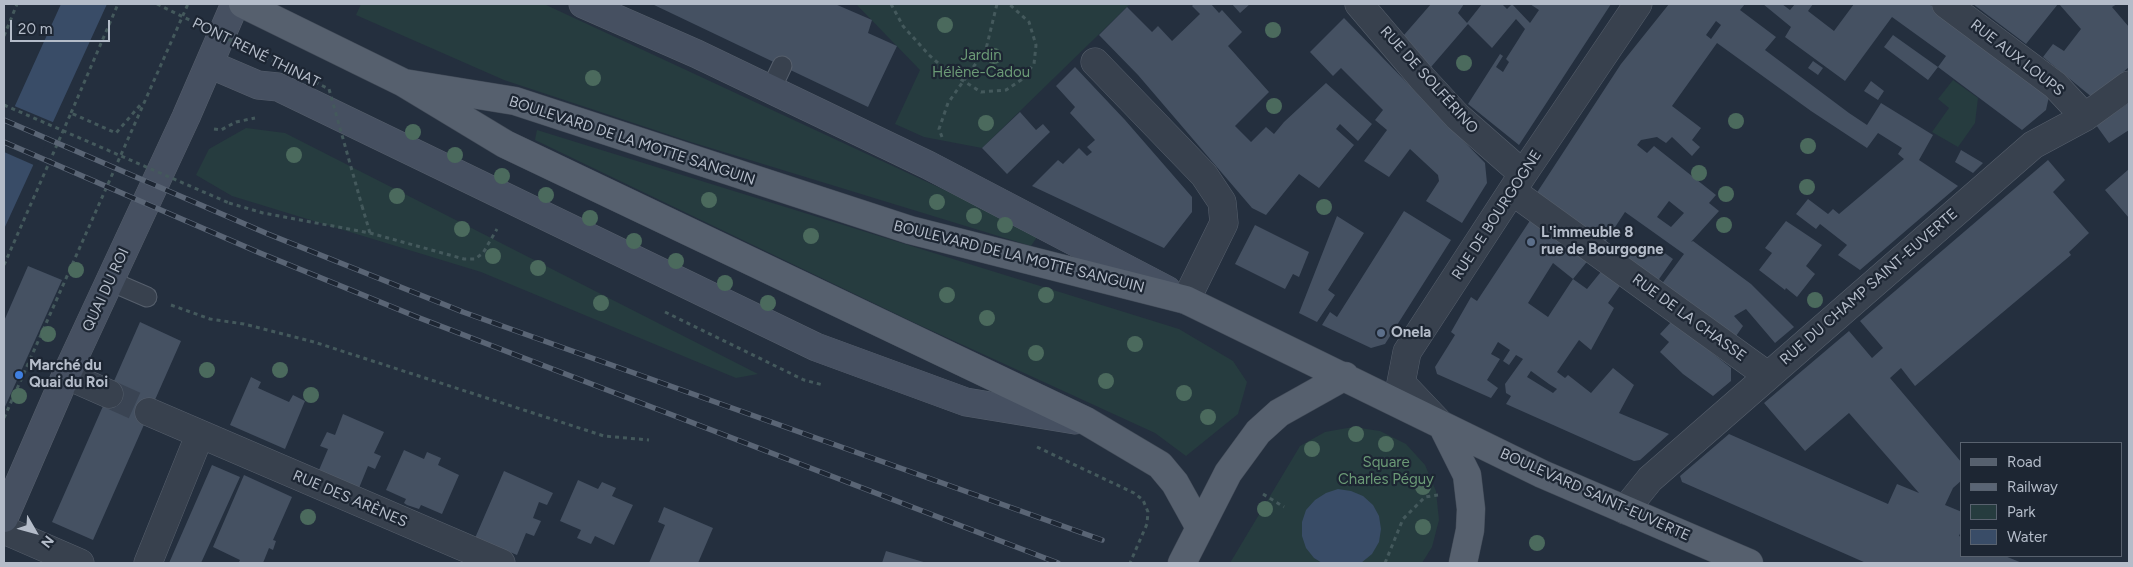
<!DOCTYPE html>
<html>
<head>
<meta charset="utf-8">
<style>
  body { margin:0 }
  #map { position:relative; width:2133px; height:567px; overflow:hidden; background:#242f3e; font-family:Figtree,sans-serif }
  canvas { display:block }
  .frame { position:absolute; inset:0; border:5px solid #b4bcc9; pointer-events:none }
  .legend { position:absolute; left:1960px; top:442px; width:162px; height:115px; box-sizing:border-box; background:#1d2633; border:1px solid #59626f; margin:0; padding:6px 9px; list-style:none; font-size:15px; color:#b4bcc9 }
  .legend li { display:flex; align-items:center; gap:10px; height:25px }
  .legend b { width:25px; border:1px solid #59626f }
  .north { position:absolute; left:10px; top:507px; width:50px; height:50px; -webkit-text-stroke:4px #1d2633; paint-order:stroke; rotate:128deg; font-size:14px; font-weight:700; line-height:20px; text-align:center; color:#b4bcc9 }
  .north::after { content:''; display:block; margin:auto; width:18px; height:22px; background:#b4bcc9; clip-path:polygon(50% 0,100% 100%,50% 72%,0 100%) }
  .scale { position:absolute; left:10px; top:20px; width:100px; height:22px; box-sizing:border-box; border:2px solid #b4bcc9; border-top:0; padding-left:6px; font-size:15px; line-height:18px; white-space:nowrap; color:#b4bcc9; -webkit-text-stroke:4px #1d2633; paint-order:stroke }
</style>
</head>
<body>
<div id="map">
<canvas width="2133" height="567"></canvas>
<div class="frame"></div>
<ul class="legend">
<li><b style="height:6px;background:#56606e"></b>Road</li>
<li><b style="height:6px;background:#5a6575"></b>Railway</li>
<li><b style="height:14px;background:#263c3f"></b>Park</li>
<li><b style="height:14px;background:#394c67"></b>Water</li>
</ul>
<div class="north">N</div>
<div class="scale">20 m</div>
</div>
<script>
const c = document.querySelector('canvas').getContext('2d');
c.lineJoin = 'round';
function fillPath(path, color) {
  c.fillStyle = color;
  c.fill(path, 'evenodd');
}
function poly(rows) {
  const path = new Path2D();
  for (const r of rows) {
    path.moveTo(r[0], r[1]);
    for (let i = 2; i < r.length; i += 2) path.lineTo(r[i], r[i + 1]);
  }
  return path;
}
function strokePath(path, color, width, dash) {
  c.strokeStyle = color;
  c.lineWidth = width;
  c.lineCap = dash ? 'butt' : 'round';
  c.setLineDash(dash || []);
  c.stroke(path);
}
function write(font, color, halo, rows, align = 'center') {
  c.font = font + ' Figtree,sans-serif';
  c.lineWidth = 4.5;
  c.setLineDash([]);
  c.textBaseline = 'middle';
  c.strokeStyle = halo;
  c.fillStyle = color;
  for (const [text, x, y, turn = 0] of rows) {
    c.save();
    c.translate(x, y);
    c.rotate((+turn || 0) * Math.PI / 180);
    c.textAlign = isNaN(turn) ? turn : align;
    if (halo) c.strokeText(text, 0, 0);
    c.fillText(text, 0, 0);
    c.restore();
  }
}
fillPath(poly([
  [361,4,544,4,1039,234,1031,246,691,142,504,80,356,15],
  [856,4,1130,4,982,148,924,137,895,124,920,70],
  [1953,80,1978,98,1975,123,1958,147,1932,132,1949,108,1938,99],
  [246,128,285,133,758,374,736,378,481,272,232,196,196,175,209,149],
  [537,130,1179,329,1233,361,1247,382,1238,414,1186,456,1155,433,915,323,535,140],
  [1353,427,1380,431,1406,444,1425,465,1436,491,1439,520,1432,547,1422,563,1361,563,1363,562,1314,558,1322,563,1230,563,1300,446,1325,432]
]), '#263c3f');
fillPath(poly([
  [61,4,107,4,4,229,4,130],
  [1338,489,1351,491,1363,496,1373,505,1379,516,1381,529,1379,542,1372,554,1361,563,1322,563,1314,558,1306,548,1302,536,1302,522,1306,510,1315,500,1326,493]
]), '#394c67');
fillPath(poly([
  [12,105,55,123,36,166,4,152,4,123]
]), '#242f3e');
fillPath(poly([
  [652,4,835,4,872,20,868,33,897,46,868,107],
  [1194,4,1211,4,1219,13,1222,10,1242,32,1228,46,1269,92,1235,126,1251,142,1266,127,1274,134,1284,122,1326,83,1372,124,1358,141,1340,124,1336,129,1354,145,1319,188,1299,174,1266,215,1252,208,1138,75,1099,35,1127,7,1152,32,1158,26,1172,41,1200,14,1192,6],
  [1232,4,1250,4,1240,13],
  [1431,4,1464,4,1458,13,1467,23,1482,4,1502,4,1507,9,1512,4,1530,23,1539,10,1530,4,1611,4,1519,145,1468,104,1500,54,1503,56,1496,67,1503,72,1509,62,1506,59,1525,29,1516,19,1492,48,1468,24,1431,67,1404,35],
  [1669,4,1745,4,1740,10,1776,37,1765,50,1849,113,1867,125,1881,103,1933,135,1919,160,1958,186,1860,270,1838,255,1847,245,1820,224,1816,229,1796,214,1808,199,1828,214,1833,209,1839,214,1904,159,1898,154,1902,148,1878,133,1867,148,1811,111,1717,43,1672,106,1701,128,1692,140,1700,147,1692,156,1672,137,1666,143,1657,137,1641,140,1637,145,1647,153,1654,146,1716,195,1709,203,1719,211,1691,242,1693,241,1751,284,1794,327,1775,343,1746,309,1734,316,1743,326,1734,339,1661,285,1684,254,1625,212,1604,244,1536,194,1621,64],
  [1716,21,1721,25,1711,39,1706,35],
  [1669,201,1684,213,1671,227,1657,217],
  [1763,4,1782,4,1790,10,1795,4,1813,4,1808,11,1834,31,1854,4,1929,4,2050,92,2046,110,2022,130,1938,67,1946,56,1892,17,1845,81,1785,37,1791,27],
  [1973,4,2058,4,2026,44],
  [2059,4,2117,4,2112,7,2129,27,2129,67,2093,98,2043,57,2053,44,2064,51,2081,29],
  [1344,18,1485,163,1487,183,1462,223,1426,201,1439,181,1438,175,1410,149,1389,177,1364,161,1387,130,1375,120,1383,110,1341,68,1333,76,1310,52],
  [1893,35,1938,67,1928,80,1884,47],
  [1813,61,1823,68,1818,75,1808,68],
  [1075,67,1125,120,1192,197,1192,212,1164,248,1032,186,1058,160,1063,164,1079,148,1087,156,1092,152,1087,147,1095,140,1070,113,1075,107,1056,86],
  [1871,81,1884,91,1878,100,1864,91],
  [2129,103,2129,130,2109,143,2096,125],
  [1020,112,1036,130,1043,124,1050,132,1007,174,982,148],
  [1961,150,1983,163,1973,173,1955,162],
  [2048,160,2065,180,2053,192,2089,233,2069,252,2071,255,1915,386,1901,368,1890,378,1962,463,1962,480,1953,488,1945,505,1962,512,1962,529,1959,536,1962,537,1962,556,2005,556,2022,563,1866,563,1682,482,1680,476,1729,434,1888,504,1897,484,1919,493,1849,413,1805,451,1764,403,1849,331,1872,358,1883,348,1860,321],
  [2129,169,2129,218,2105,190],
  [1404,211,1451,240,1385,344,1371,348,1322,325,1330,312,1337,317],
  [1337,216,1364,233,1328,290,1335,295,1317,322,1299,313],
  [1531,219,1590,258,1573,279,1587,289,1604,268,1622,283,1608,303,1614,308,1591,350,1579,340,1557,372,1565,378,1568,375,1591,393,1613,368,1634,385,1619,413,1669,434,1640,460,1634,461,1506,404,1511,396,1506,393,1505,384,1523,359,1516,355,1509,365,1503,361,1510,350,1498,342,1491,354,1500,359,1487,380,1498,388,1491,398,1437,374,1435,367,1455,335,1451,332,1471,297,1477,301],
  [1553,263,1573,279,1548,317,1528,303],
  [1531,371,1549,384,1557,389,1553,393,1527,377],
  [1786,221,1822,245,1806,266,1815,274,1797,297,1786,288,1785,290,1759,270,1772,253,1765,248],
  [1255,225,1309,252,1299,277,1293,274,1285,289,1235,264],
  [1633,244,1648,255,1655,246,1673,259,1657,282,1623,258],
  [28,266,62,280,4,409,4,321],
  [1672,321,1731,368,1731,381,1713,396,1683,374,1660,352,1669,342,1660,334],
  [140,322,181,341,93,540,52,522],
  [251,377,261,382,258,388,289,402,293,395,305,401,285,449,230,425],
  [343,414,384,432,374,453,381,456,375,469,368,466,359,488,319,470,328,449,320,446,327,432,335,435],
  [404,450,424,459,427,452,441,458,438,465,459,475,442,514,421,505,419,509,407,505,404,503,406,499,386,490],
  [212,465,240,477,201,563,169,563],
  [504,471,553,493,547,505,539,502,533,518,541,521,534,536,526,533,517,555,475,538],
  [244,475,292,497,273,540,276,541,273,550,269,548,263,563,241,563,239,562,240,560,213,547],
  [578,480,598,489,602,482,616,488,612,496,633,505,614,545,595,536,591,544,577,538,581,530,560,521],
  [664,507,713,528,698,563,649,563,665,525,658,522],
  [886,551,910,558,927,563,882,563]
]), '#455162');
strokePath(poly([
  [109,394,149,412]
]), '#3a4453', 28, [28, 14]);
const lane = poly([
  [771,89,782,66],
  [110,281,147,297]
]);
const street = poly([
  [1359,4,1422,78,1458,117,1523,174],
  [1946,4,2055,85,2085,117],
  [1095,62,1204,175,1222,202,1224,223,1186,300],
  [1512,191,1767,375],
  [66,375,109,394],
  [149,412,501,563],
  [1439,423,1401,383,1407,352,1523,174,1638,4],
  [1625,510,1650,479,2033,145,2085,117,2129,85],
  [4,530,80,563],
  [148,563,200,434]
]);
const secondary = poly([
  [583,4,697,54,928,165,1167,290],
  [209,64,258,85,278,87,816,347,966,402,1075,420],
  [4,518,66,375,186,117,235,4]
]);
const primary = poly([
  [243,4,404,83,505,144,1086,421,1160,465,1175,483,1200,528],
  [404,83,515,101,910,230,1186,300,1542,474,1749,563],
  [1442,425,1467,475,1471,509,1470,530,1463,563],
  [1182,563,1228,473,1258,432,1279,413,1345,376]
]);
strokePath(lane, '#565f6c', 21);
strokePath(street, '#565f6c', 29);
strokePath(secondary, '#565f6c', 29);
strokePath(primary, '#414a57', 29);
strokePath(poly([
  [891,4,903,26,929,55,946,70,981,92,1006,90,1021,80,1034,64,1036,45,1029,22,1009,4],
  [4,36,17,4],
  [71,113,118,4],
  [214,129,221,130,236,122,255,118],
  [942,137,939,129,948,103,986,49,997,4],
  [229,203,263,213,370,233,464,259,475,259,483,253,497,229],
  [362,206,370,233],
  [4,265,71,113,116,133,142,103],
  [171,305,210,319,244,324,314,342,604,436,649,440],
  [665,312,804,380,823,385],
  [4,418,188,4],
  [1037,447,1134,493,1143,500,1148,512,1147,524,1130,563],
  [1263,494,1284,507],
  [1385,563,1403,519,1425,497,1438,495]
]), '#44595c', 3, [4, 4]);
strokePath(lane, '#38414e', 19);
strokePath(street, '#38414e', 28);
strokePath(secondary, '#465061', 28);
strokePath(primary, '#56606e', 28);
const rail = poly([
  [4,120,268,234,463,312,1102,540],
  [4,142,260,253,417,317,1058,563]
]);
strokePath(rail, '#5a6575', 5.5);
strokePath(rail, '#1d2633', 4, [11]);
strokePath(poly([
  [157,4,329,89,362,206],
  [4,105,229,203]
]), '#44595c', 3, [4, 4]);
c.fillStyle = '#4b6a5d';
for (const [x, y] of [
  [945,25],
  [1273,30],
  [994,56],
  [1464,63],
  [593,78],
  [1274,106],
  [1736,121],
  [986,123],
  [413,132],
  [1808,146],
  [294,155],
  [455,155],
  [1699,173],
  [502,176],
  [1807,187],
  [1726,194],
  [546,195],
  [397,196],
  [709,200],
  [937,202],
  [1324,207],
  [974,216],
  [590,218],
  [1005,225],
  [1724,225],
  [462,229],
  [811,236],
  [634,241],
  [493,256],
  [676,261],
  [538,268],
  [76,270],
  [725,283],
  [947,295],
  [1046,295],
  [1815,300],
  [601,303],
  [768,303],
  [987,318],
  [48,334],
  [1135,344],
  [1036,353],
  [207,370],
  [280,370],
  [1106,381],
  [1184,393],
  [311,395],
  [19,396],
  [1208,417],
  [1356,434],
  [1386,444],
  [1312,449],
  [1423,487],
  [1265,509],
  [308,517],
  [1423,527],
  [1537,543]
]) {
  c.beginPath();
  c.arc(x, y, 8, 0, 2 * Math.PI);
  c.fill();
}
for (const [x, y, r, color] of [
  [1531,242,5,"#5c6f8a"],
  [1381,333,5,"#5c6f8a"],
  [19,375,5,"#3f7fe0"]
]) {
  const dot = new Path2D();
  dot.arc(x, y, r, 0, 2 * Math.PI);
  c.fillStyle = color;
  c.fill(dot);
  strokePath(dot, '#1d2633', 2);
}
write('15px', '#b4bcc9', '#1d2633', [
  ["PONT RENÉ THINAT",256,53,26],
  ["RUE AUX LOUPS",2017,58,38],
  ["RUE DE SOLFÉRINO",1429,80,48],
  ["BOULEVARD DE LA MOTTE SANGUIN",632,141,18],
  ["RUE DE BOURGOGNE",1497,215,-57],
  ["BOULEVARD DE LA MOTTE SANGUIN",1019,257,14],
  ["RUE DU CHAMP SAINT-EUVERTE",1869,287,-41],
  ["QUAI DU ROI",106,290,-65],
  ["RUE DE LA CHASSE",1689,318,36],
  ["BOULEVARD SAINT-EUVERTE",1595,495,24],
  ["RUE DES ARÈNES",350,499,23]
]);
write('15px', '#6b9a76', '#1d2633', [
  ["Jardin",981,56],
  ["Hélène-Cadou",981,73],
  ["Square",1386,463],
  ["Charles Péguy",1386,480]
]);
write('bold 15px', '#b4bcc9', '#1d2633', [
  ["L'immeuble 8",1541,233],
  ["rue de Bourgogne",1541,250],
  ["Onela",1391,333],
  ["Marché du",29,366],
  ["Quai du Roi",29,383]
], 'left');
</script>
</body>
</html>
